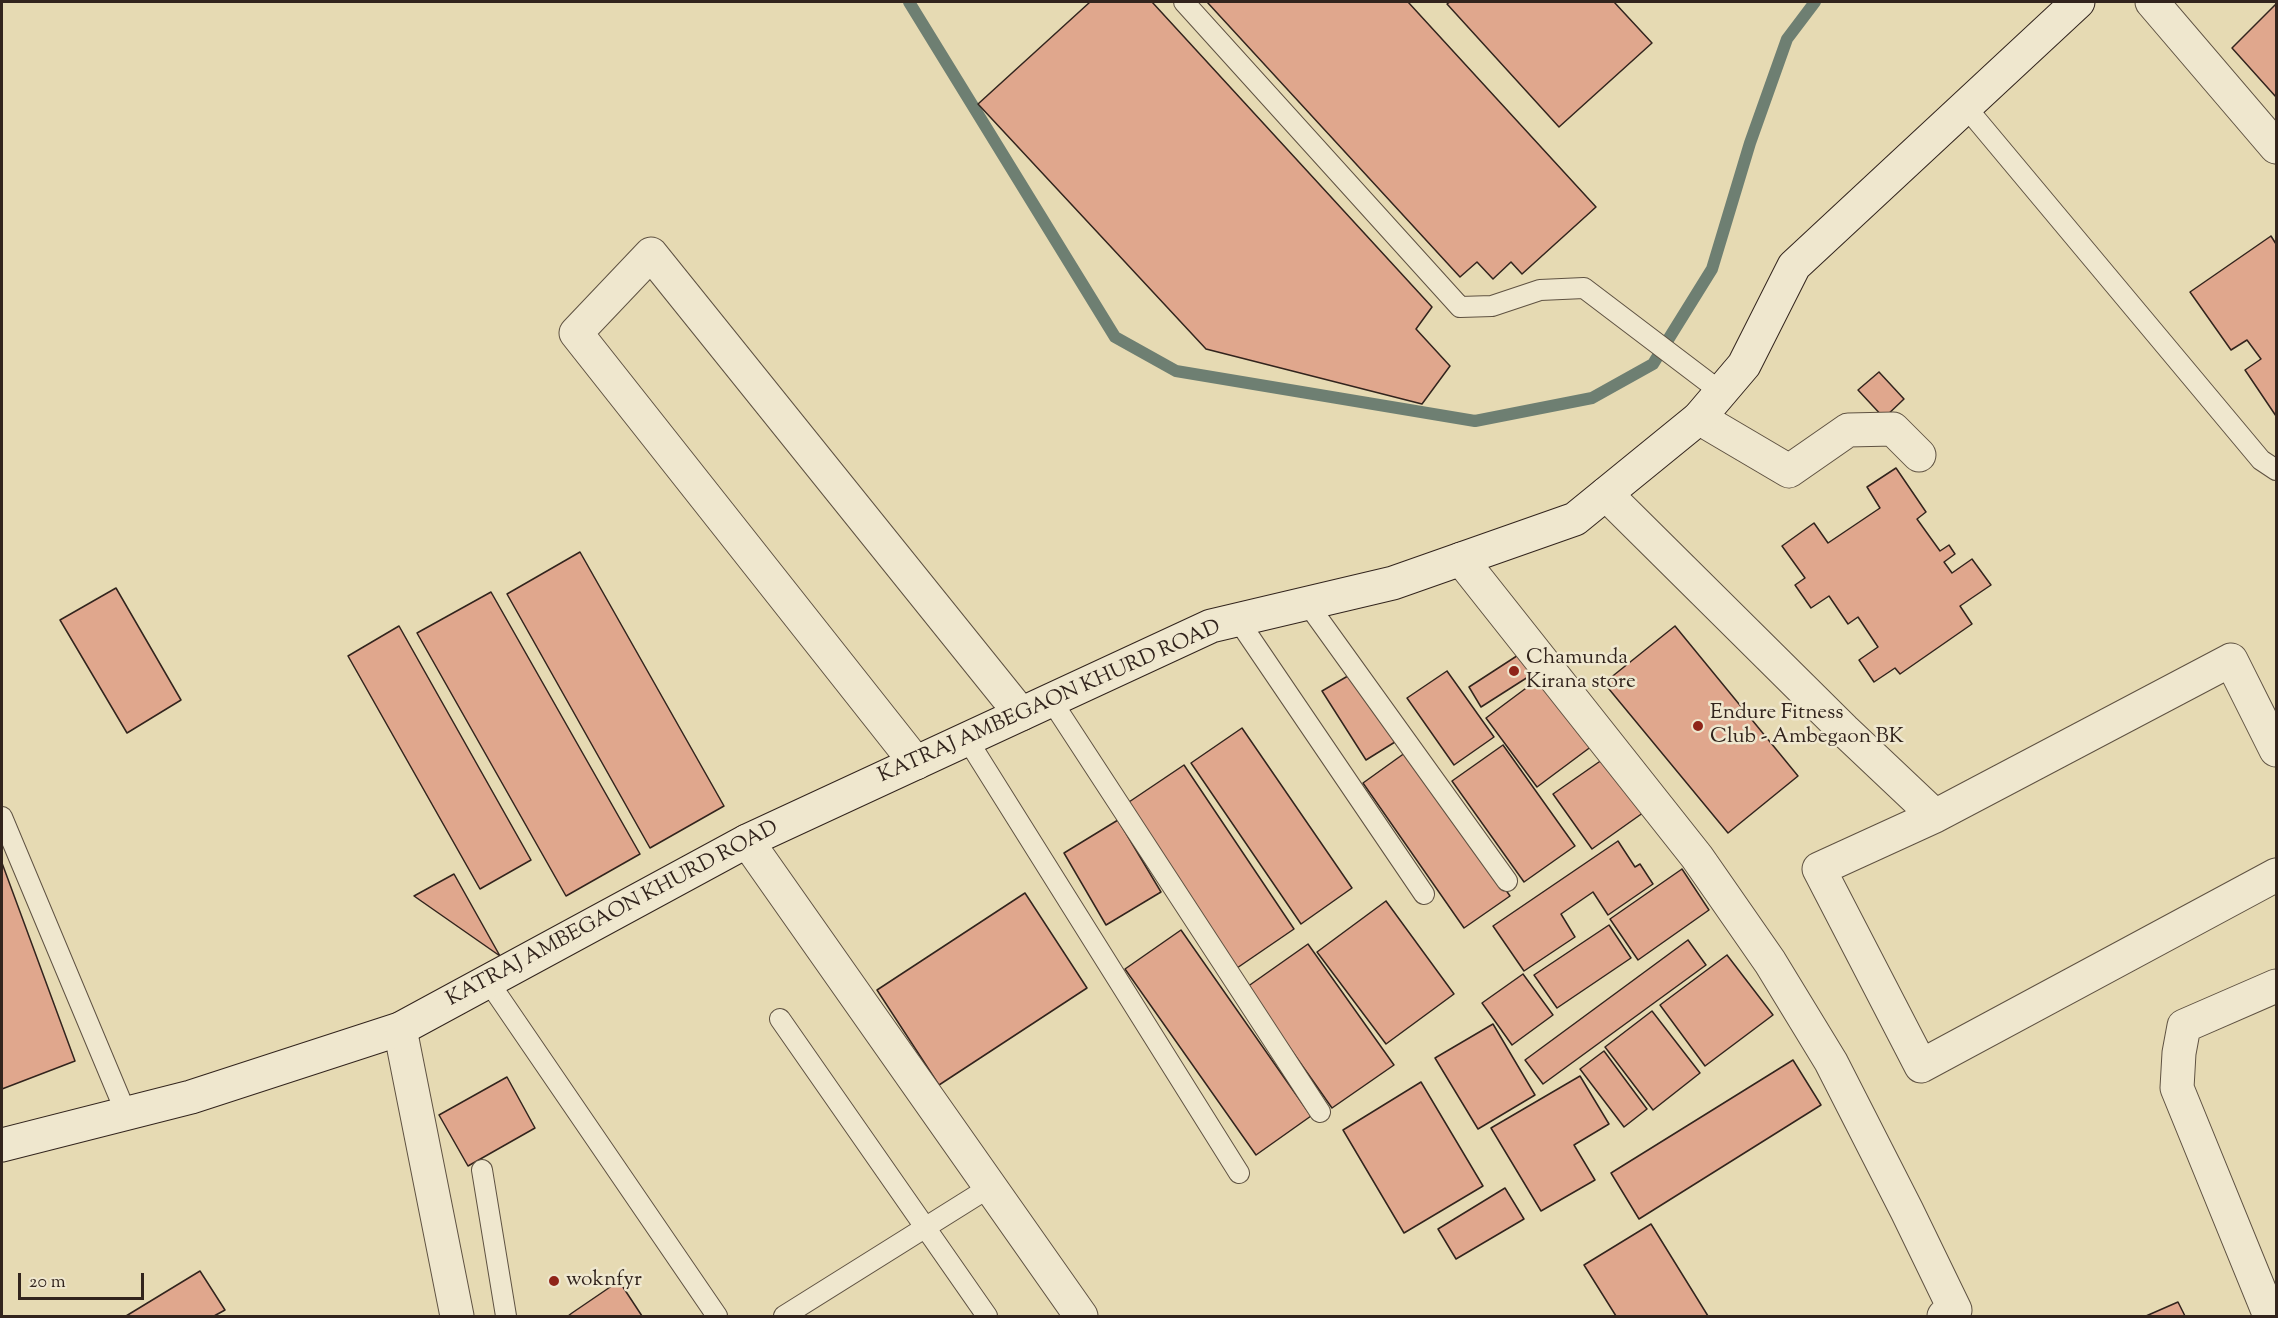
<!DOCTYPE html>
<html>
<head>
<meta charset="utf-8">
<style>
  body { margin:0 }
  #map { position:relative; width:2278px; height:1318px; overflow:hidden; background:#e6dab3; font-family:"Sorts Mill Goudy",serif }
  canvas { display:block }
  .frame { position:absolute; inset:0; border:3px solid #32241d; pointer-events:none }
  .scale { position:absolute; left:18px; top:1273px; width:126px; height:27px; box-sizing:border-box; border:3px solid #32241d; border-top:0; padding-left:8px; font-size:18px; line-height:21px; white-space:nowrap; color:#32241d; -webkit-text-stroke:4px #efe7ce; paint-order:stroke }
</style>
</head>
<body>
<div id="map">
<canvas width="2278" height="1318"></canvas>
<div class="frame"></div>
<div class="scale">20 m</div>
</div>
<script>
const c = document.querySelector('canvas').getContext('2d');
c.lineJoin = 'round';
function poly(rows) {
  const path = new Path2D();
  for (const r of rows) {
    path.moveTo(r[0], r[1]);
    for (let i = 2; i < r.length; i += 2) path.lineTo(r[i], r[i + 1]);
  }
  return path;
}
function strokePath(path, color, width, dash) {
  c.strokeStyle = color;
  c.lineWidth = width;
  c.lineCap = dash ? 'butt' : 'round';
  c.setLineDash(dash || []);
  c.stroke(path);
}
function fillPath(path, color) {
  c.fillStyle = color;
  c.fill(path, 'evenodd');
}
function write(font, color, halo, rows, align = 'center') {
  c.font = font + ' "Sorts Mill Goudy",serif';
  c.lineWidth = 5;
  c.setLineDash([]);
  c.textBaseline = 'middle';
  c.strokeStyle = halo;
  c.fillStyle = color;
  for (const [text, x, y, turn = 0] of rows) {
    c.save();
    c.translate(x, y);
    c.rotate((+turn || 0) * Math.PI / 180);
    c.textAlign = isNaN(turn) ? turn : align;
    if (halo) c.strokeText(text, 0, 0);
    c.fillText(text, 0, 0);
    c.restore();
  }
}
strokePath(poly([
  [909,2,1115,337,1176,371,1475,421,1592,398,1653,364,1712,269,1750,143,1787,39,1815,2]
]), '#6e7f72', 12);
const building = poly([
  [1090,2,1152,2,1432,307,1416,329,1450,366,1422,404,1206,349,978,104,1090,2],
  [1207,2,1408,2,1596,207,1522,274,1511,262,1493,279,1477,262,1460,277,1207,2],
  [1450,2,1614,2,1652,43,1559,127,1447,4,1450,2],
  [2276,4,2276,97,2232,48,2276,4],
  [2271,236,2276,244,2276,416,2245,370,2261,359,2247,340,2231,350,2190,292,2271,236],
  [1879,372,1904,399,1884,418,1858,390,1879,372],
  [1896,468,1926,512,1917,519,1940,551,1949,545,1955,554,1944,562,1952,573,1972,559,1991,585,1960,606,1972,624,1900,674,1895,668,1874,682,1859,660,1878,647,1858,617,1848,624,1829,596,1811,608,1795,585,1805,578,1782,546,1814,523,1828,543,1880,508,1867,487,1896,468],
  [580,552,724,806,650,848,507,594,580,552],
  [116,588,181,700,127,733,60,620,116,588],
  [491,592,640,854,566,896,417,633,491,592],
  [399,626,531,860,480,889,348,656,399,626],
  [1675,626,1798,776,1728,833,1604,683,1675,626],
  [1526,650,1539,670,1481,707,1469,687,1526,650],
  [1447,671,1494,737,1454,765,1407,698,1447,671],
  [1353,673,1395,742,1366,760,1322,691,1353,673],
  [1545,674,1596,743,1537,787,1486,718,1545,674],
  [1242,728,1352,888,1301,924,1191,763,1242,728],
  [1503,745,1575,846,1524,882,1452,781,1503,745],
  [1409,750,1510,896,1464,928,1363,783,1409,750],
  [1609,755,1647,810,1592,849,1553,794,1609,755],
  [1184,765,1294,929,1237,968,1126,804,1184,765],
  [1118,820,1161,892,1106,925,1064,853,1118,820],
  [1618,841,1635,867,1640,864,1653,884,1608,915,1593,892,1561,914,1575,937,1524,971,1493,926,1618,841],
  [2,863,75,1061,2,1089,2,863],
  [1682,869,1709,910,1638,960,1610,919,1682,869],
  [454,874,500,956,414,896,454,874],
  [1025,893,1087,988,939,1085,877,990,1025,893],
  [1386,901,1454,994,1386,1044,1317,952,1386,901],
  [1609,925,1631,958,1557,1008,1534,975,1609,925],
  [1181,930,1311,1116,1256,1155,1125,969,1181,930],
  [1688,940,1706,965,1543,1084,1525,1060,1688,940],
  [1308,944,1394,1065,1332,1108,1247,987,1308,944],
  [1727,955,1773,1015,1705,1066,1660,1005,1727,955],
  [1523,974,1553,1015,1512,1045,1482,1003,1523,974],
  [1652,1011,1700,1073,1653,1110,1605,1047,1652,1011],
  [1493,1024,1535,1095,1478,1129,1435,1058,1493,1024],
  [1604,1051,1647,1109,1624,1127,1580,1069,1604,1051],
  [1793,1060,1821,1105,1639,1219,1611,1173,1793,1060],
  [1580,1076,1609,1124,1574,1145,1595,1180,1541,1211,1491,1128,1580,1076],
  [507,1077,535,1128,468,1166,439,1115,507,1077],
  [1421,1082,1483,1186,1404,1233,1343,1130,1421,1082],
  [1505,1188,1524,1219,1456,1259,1438,1229,1505,1188],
  [1651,1224,1708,1316,1616,1316,1584,1265,1651,1224],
  [200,1271,225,1310,214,1316,126,1316,200,1271],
  [619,1281,642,1316,568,1316,572,1313,619,1281],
  [2178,1302,2185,1316,2146,1316,2178,1302]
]);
fillPath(building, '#e0a78d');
strokePath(building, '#32241d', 1.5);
const lane = poly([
  [1184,2,1460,307,1492,306,1540,290,1584,288,1721,392],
  [1965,106,2261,460,2276,470],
  [1307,603,1507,881],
  [1238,620,1424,894],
  [1051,700,1320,1112],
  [967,739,1239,1173],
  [2,817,126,1113],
  [488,981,717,1316],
  [780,1019,987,1316],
  [482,1170,506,1316],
  [784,1316,990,1187]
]);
const street = poly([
  [2152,2,2276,147],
  [1699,418,1789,471,1848,430,1893,429,1919,455],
  [1606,494,1844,730,1935,816],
  [1461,559,1697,857,1770,962,1831,1062,1907,1211,1955,1310,1944,1316],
  [2276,750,2231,660,1935,816,1819,869,1921,1066,2276,875],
  [916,763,576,333,651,254,1021,714],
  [747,841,1081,1316],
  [400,1029,457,1316],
  [2270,1316,2177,1088,2179,1053,2184,1026,2276,986]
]);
const secondary = poly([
  [2,1145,191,1097,400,1029,747,841,1211,626,1393,583,1575,519,1699,418,1744,365,1794,266,2078,2]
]);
strokePath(lane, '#5f5242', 22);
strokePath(street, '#5f5242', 35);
strokePath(secondary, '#32241d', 35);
strokePath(lane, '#efe7ce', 20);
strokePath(street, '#efe7ce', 33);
strokePath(secondary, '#efe7ce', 33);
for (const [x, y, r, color] of [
  [1514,671,6,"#8f2418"],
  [1698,726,6,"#8f2418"],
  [554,1281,6,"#8f2418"]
]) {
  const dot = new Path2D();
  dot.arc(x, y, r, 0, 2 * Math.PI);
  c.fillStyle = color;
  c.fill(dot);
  strokePath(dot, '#efe7ce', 2);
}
write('21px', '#32241d', '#efe7ce', [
  ["Chamunda",1526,659],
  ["Kirana store",1526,683],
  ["Endure Fitness",1710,714],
  ["Club - Ambegaon BK",1710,738],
  ["woknfyr",566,1281]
], 'left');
write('21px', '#32241d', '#efe7ce', [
  ["KATRAJ AMBEGAON KHURD ROAD",1050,703,-24],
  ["KATRAJ AMBEGAON KHURD ROAD",613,915,-28]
]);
</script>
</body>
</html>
